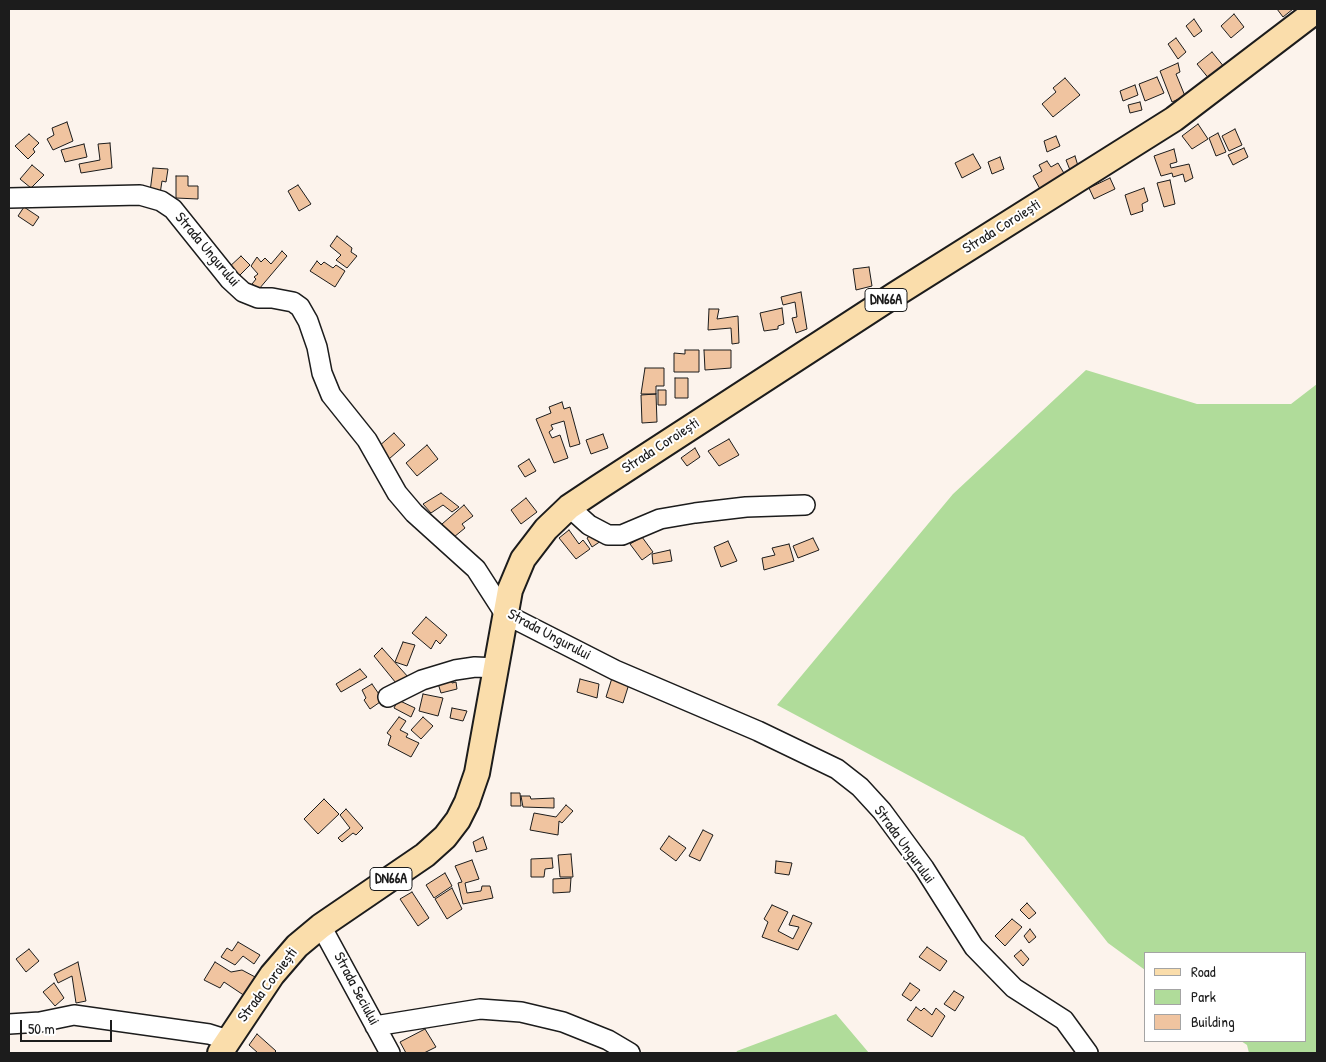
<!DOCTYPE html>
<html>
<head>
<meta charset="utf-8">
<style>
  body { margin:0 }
  #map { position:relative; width:1326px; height:1062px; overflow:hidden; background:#fcf3ec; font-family:"Patrick Hand",sans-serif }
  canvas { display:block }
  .frame { position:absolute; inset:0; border:10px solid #1c1c1c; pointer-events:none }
  .legend { position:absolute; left:1144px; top:952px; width:162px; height:90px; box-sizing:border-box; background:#fff; border:1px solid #a4a4a4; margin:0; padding:6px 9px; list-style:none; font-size:15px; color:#1c1c1c }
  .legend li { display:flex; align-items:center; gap:10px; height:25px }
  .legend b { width:25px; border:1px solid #a4a4a4 }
  .scale { position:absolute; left:20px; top:1020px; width:92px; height:22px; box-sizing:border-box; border:2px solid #1c1c1c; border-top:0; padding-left:6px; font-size:15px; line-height:18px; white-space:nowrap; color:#1c1c1c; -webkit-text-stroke:4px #fff; paint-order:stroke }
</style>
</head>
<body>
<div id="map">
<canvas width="1326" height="1062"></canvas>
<div class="frame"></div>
<ul class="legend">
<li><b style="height:6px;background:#faddab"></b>Road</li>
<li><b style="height:14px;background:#b0dc9a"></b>Park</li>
<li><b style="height:14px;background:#f0c4a0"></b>Building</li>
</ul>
<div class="scale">50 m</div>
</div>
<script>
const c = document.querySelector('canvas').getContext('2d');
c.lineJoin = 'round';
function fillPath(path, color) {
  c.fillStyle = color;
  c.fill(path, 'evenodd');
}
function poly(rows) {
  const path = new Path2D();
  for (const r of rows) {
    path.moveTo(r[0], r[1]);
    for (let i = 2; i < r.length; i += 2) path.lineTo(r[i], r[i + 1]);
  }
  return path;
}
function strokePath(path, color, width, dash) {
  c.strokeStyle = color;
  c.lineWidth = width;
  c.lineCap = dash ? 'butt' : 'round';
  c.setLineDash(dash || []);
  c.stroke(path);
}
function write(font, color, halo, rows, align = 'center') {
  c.font = font + ' "Patrick Hand",sans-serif';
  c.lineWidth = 4;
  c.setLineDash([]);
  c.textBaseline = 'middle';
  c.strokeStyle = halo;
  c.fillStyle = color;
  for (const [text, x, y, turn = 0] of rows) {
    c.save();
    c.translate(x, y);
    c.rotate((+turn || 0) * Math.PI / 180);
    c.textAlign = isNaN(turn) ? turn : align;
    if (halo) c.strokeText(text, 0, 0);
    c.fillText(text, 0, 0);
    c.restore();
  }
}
fillPath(poly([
  [1086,370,1197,404,1291,404,1317,384,1317,1053,1249,1053,1247,1045,1241,1041,1305,1041,1305,953,1145,953,1145,970,1108,943,1024,837,777,705,953,494],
  [836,1014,869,1053,736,1053,737,1051]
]), '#b0dc9a');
const building = poly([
  [1277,9,1293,9,1283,17,1277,9],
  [1234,14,1244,27,1231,38,1221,26,1234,14],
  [1194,19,1202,31,1194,37,1186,26,1194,19],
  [1176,38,1186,52,1178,59,1168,44,1176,38],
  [1212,52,1225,68,1210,80,1197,64,1212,52],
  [1178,63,1180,72,1176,74,1185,96,1172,102,1160,71,1178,63],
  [1157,77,1164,93,1145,101,1139,84,1157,77],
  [1065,78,1080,95,1053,117,1042,104,1056,92,1053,88,1065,78],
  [1135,85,1138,95,1123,101,1120,91,1135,85],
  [1140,102,1142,110,1130,113,1128,105,1140,102],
  [67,122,73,141,53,150,47,139,54,135,52,128,67,122],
  [1198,124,1208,139,1192,149,1182,136,1198,124],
  [1235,129,1242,145,1229,151,1222,136,1235,129],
  [1218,133,1226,152,1216,156,1209,138,1218,133],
  [29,134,39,143,33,149,35,152,28,159,15,146,29,134],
  [1056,136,1060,146,1047,152,1044,141,1056,136],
  [110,143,112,168,81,173,79,164,100,160,98,144,110,143],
  [84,144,87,157,65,162,61,150,84,144],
  [1244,148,1248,157,1233,165,1228,155,1244,148],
  [1174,149,1177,162,1170,164,1171,168,1189,164,1193,178,1185,182,1183,174,1173,177,1172,173,1161,176,1154,156,1174,149],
  [973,154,981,168,962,178,955,163,973,154],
  [1075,156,1078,166,1070,170,1066,160,1075,156],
  [1000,157,1004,169,992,174,988,162,1000,157],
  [1047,161,1051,167,1058,163,1065,175,1040,189,1033,176,1042,171,1039,165,1047,161],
  [32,165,44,175,31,188,20,179,32,165],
  [153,168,168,169,166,182,162,181,160,194,150,192,153,168],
  [176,176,188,176,188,186,198,186,198,199,176,198,176,176],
  [1110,178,1115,189,1094,199,1089,188,1110,178],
  [1170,180,1175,204,1164,207,1157,183,1170,180],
  [298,185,311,204,299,211,288,191,298,185],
  [1144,188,1148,201,1142,204,1143,211,1131,215,1125,195,1144,188],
  [24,207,39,217,33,226,18,216,24,207],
  [337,236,352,248,351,252,357,256,347,268,336,260,341,255,330,246,337,236],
  [282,251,287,256,259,289,252,284,256,279,254,277,258,274,251,266,257,257,261,262,265,258,271,264,282,251],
  [241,256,250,265,236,279,227,269,241,256],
  [317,261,321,265,324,262,333,268,336,265,345,271,335,287,310,271,317,261],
  [869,267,872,286,856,290,853,269,869,267],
  [801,292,807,329,796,333,792,318,797,317,795,302,783,305,781,297,801,292],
  [782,308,784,324,778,326,778,329,764,331,760,313,782,308],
  [709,309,719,309,717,319,738,316,739,343,732,344,731,328,708,330,709,309],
  [685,350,699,350,699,372,674,372,674,353,685,354,685,350],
  [704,350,731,350,731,368,705,370,704,350],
  [645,368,664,368,664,386,656,386,656,394,641,394,645,368],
  [675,378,688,378,688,398,675,398,675,378],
  [658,390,666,390,666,405,658,405,658,390],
  [656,394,657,422,642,423,641,395,656,394],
  [562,402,564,409,570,407,580,444,570,447,564,421,551,425,553,429,549,432,552,438,560,435,568,458,554,463,536,419,551,413,549,407,562,402],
  [394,433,405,445,389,459,378,447,394,433],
  [603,434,608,448,591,454,586,440,603,434],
  [729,439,739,455,719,466,708,451,729,439],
  [427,445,438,459,417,476,406,463,427,445],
  [695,448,700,457,687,466,681,458,695,448],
  [529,459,536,471,525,477,518,466,529,459],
  [441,493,459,507,452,512,443,505,431,513,423,504,441,493],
  [526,498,537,512,521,524,511,510,526,498],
  [464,505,473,516,462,524,465,528,454,537,442,524,464,505],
  [569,530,579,544,583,540,590,549,576,559,559,538,569,530],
  [594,533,601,541,592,547,587,538,594,533],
  [642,537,653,552,642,560,630,544,642,537],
  [813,538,819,550,798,558,793,546,813,538],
  [728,541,737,561,721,567,714,547,728,541],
  [789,544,794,561,764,570,762,558,775,555,772,548,789,544],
  [670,550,672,561,653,564,652,554,670,550],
  [426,617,447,635,440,644,436,640,431,649,412,633,426,617],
  [403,642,415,645,407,666,395,662,403,642],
  [382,648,409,678,396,683,374,656,382,648],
  [360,669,367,677,341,692,336,684,360,669],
  [449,673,452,683,456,682,457,689,441,693,436,677,449,673],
  [612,678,629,684,623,703,606,697,612,678],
  [580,679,599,684,597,698,577,692,580,679],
  [372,684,383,700,370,709,364,700,366,698,362,690,372,684],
  [423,694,443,698,438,716,419,711,423,694],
  [398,700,415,708,411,717,394,708,398,700],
  [452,708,467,711,463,721,450,718,452,708],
  [399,717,406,721,400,730,408,734,406,737,419,743,411,757,388,745,391,736,387,733,399,717],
  [423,717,433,726,421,739,411,730,423,717],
  [511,793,520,793,521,806,511,806,511,793],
  [521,796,530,796,531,799,554,798,554,808,523,807,521,796],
  [324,799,339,814,318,834,304,819,324,799],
  [566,805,573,811,562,823,559,821,558,835,530,830,534,813,556,817,566,805],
  [346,809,363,828,356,835,353,833,342,842,338,838,350,828,340,815,346,809],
  [703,830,713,835,700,861,689,856,703,830],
  [669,836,686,848,676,861,660,849,669,836],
  [483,837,487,849,476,852,473,842,483,837],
  [571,854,573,877,560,877,558,855,571,854],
  [552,858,553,868,545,869,544,877,531,877,531,859,552,858],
  [472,860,479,879,465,883,467,893,481,891,482,886,490,886,493,898,463,904,458,883,462,882,455,866,472,860],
  [776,861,792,863,789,875,775,873,776,861],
  [445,873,452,886,434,898,426,885,445,873],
  [571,878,570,892,553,893,553,879,571,878],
  [452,888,462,909,447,919,435,899,452,888],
  [412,892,429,918,418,926,400,899,412,892],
  [1027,903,1036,913,1029,919,1020,910,1027,903],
  [772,905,788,912,778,931,793,939,799,927,789,925,793,915,812,923,798,950,762,937,768,922,764,919,772,905],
  [1012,919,1022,927,1005,946,995,936,1012,919],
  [1030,929,1036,937,1029,943,1024,936,1030,929],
  [238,942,260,955,254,964,243,956,235,965,221,957,227,948,232,951,238,942],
  [927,947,947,961,940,971,919,957,927,947],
  [29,949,39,961,26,972,16,959,29,949],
  [1021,950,1029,959,1023,966,1014,956,1021,950],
  [78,962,86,1001,76,1003,72,976,58,983,54,974,78,962],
  [215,962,231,972,242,970,257,978,245,996,224,982,220,988,204,980,215,962],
  [54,983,64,998,55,1006,43,992,54,983],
  [910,983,920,990,911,1001,902,995,910,983],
  [954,991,964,997,955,1011,944,1004,954,991],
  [916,1007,921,1011,924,1008,932,1015,936,1008,945,1016,932,1037,907,1020,916,1007],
  [425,1029,436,1047,424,1053,406,1053,400,1042,425,1029],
  [257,1034,276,1051,274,1053,258,1053,249,1045,257,1034]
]);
fillPath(building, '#f0c4a0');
strokePath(building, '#1c1c1c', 1);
const minor = poly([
  [9,198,140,195,161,201,173,209,230,280,243,292,258,298,272,298,293,302,300,307,308,321,317,347,322,373,331,395,367,440,397,493,414,513,476,569,505,614,615,670,758,731,837,769,860,787,882,811,924,868,974,947,1014,988,1064,1020,1088,1053],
  [569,507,589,525,608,535,622,535,660,519,695,513,746,507,805,505],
  [388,697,422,680,455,670,475,667,497,668],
  [321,926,390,1053],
  [9,1024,40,1022,74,1015,209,1034,228,1040],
  [375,1026,480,1009,521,1012,563,1022,608,1040,630,1053]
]);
const major = poly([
  [220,1053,272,975,297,946,321,926,425,855,445,837,458,820,467,802,477,773,510,590,523,559,546,529,569,507,599,487,896,294,1174,119,1317,10]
]);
strokePath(minor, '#1c1c1c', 22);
strokePath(major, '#1c1c1c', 28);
strokePath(minor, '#fff', 19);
strokePath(major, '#faddab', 24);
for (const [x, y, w] of [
  [886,300,42],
  [391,879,42]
]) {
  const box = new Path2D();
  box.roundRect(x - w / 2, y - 11.5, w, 23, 4);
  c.fillStyle = '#fff';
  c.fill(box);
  strokePath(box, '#1c1c1c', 1);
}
write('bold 14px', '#1c1c1c', null, [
  ["DN66A",886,300],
  ["DN66A",391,879]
]);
write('15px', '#1c1c1c', '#fff', [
  ["Strada Coroiești",1002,227,-32],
  ["Strada Ungurului",207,250,50],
  ["Strada Coroiești",661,446,-33],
  ["Strada Ungurului",549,635,28],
  ["Strada Ungurului",904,845,54],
  ["Strada Coroiești",268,985,-53],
  ["Strada Seciului",356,989,62]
]);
</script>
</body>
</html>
